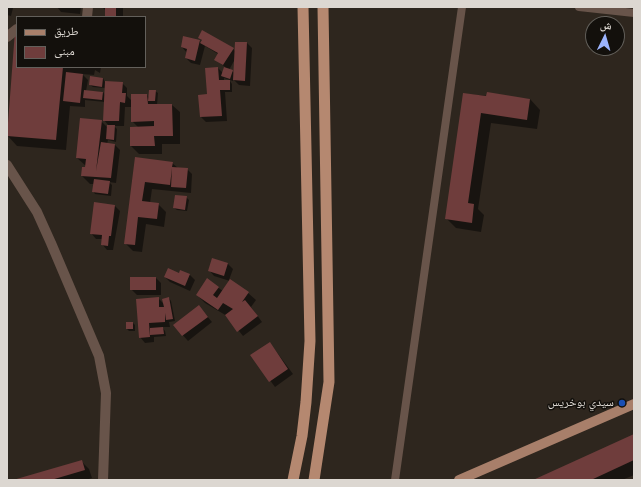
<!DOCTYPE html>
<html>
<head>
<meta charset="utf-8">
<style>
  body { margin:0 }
  #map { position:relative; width:641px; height:487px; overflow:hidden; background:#2e261e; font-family:Poppins,"Noto Naskh Arabic",sans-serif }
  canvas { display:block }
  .frame { position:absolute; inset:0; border:8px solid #dcd7d1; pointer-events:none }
  .legend { position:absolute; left:16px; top:16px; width:130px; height:52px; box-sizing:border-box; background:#13100c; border:1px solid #63605b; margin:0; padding:5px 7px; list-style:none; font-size:12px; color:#dcd7d1 }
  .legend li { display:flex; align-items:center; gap:8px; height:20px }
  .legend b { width:20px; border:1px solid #63605b }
  .north { position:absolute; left:585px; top:16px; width:40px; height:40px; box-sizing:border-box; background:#13100c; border:1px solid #63605b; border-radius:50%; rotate:5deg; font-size:11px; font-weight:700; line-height:16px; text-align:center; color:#dcd7d1 }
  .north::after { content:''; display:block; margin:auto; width:14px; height:18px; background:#9cb4fd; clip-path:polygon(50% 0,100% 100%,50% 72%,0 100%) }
</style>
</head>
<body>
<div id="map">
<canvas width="641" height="487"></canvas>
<div class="frame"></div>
<ul class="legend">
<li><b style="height:5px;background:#a87f6a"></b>طريق</li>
<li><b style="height:11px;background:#6f3d3c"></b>مبنى</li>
</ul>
<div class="north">ش</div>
</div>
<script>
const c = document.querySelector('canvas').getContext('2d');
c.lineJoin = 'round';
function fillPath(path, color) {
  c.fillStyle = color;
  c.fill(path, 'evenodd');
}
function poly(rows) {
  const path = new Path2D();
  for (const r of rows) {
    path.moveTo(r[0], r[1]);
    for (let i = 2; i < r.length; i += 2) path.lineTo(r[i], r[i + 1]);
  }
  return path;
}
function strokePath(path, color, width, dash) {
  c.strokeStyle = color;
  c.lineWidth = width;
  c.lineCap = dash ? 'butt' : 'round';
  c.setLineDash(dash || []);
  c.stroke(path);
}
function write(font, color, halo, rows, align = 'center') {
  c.font = font + ' Poppins,"Noto Naskh Arabic",sans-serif';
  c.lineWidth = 3;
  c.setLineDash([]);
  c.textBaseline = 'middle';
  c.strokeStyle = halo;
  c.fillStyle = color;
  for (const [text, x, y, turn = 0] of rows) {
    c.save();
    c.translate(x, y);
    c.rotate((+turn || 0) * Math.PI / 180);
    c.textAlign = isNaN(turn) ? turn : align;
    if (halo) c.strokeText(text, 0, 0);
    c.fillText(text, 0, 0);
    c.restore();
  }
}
fillPath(poly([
  [7,7,13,8,11,16,7,15],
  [57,7,81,7,80,14,61,12],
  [102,7,123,7,123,17,106,17,106,11],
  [199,38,233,49,236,52,236,43,247,43,252,48,250,86,239,85,233,79,233,81,224,78,224,81,230,81,232,84,232,92,225,92,227,121,206,122,201,117,218,68,223,73,225,67,215,59,218,54,205,46,200,65,191,63,186,58,187,53,182,47,199,41,202,43,203,41],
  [235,59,235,73,229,70],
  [17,67,101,67,100,73,95,70,94,75,82,74,88,80,86,91,103,92,105,95,105,88,93,87,90,85,103,78,105,82,122,83,127,88,127,96,132,101,147,95,149,97,155,91,158,93,157,105,172,105,180,112,180,144,162,144,162,154,139,154,131,146,131,128,138,127,132,121,132,107,125,107,124,126,114,126,117,129,116,142,108,140,107,144,115,145,120,150,116,183,109,182,112,185,111,196,95,194,93,191,94,184,90,184,82,176,83,168,86,168,86,166,77,158,101,121,107,127,109,126,104,120,105,102,85,100,85,107,70,106,66,150,17,146,7,135],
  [464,94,530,99,540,110,537,129,491,123,478,209,484,215,481,232,456,228,446,218],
  [136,158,172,163,178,168,187,169,192,174,191,193,152,189,150,203,158,204,166,212,164,227,146,224,142,252,133,251,125,243],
  [186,197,189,200,187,211,177,210,174,208],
  [115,206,120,211,113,250,107,250,102,244,102,239,96,239,91,233],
  [213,259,228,264,233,269,229,280,248,293,256,300,251,307,262,322,243,336,227,316,205,303,197,295,207,280,223,291,230,281,214,276,209,270],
  [190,275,195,280,190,291,170,282,165,277],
  [156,278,161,283,161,295,137,295,131,289],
  [158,298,164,304,169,298,171,301,175,321,169,322,170,327,162,327,165,331,166,336,154,337,154,342,145,343,140,337],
  [199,307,212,322,188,341,174,325],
  [133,323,135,325,135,331,129,331,127,329],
  [270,343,293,374,275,387,252,356],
  [634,435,634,475,622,480,535,480],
  [81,461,89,469,92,478,86,480,16,480]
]), '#0007');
fillPath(poly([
  [105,7,116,7,116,17,105,17],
  [202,30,234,48,223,65,214,60,218,53,200,43,202,40,198,38],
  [15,31,17,31,17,67,63,67,56,140,7,136],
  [183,36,200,40,195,61,185,58,187,49,181,47],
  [235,42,247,42,245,81,233,80],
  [218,67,219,80,230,80,230,90,220,90,222,116,200,117,198,95,207,94,205,68],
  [224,67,233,70,230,79,221,76],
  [66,72,83,74,80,103,63,101],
  [90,76,103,78,102,87,89,85],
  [105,81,123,82,122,93,126,93,125,103,120,102,119,121,103,121],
  [84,90,103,92,102,100,83,98],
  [149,90,156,90,155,101,148,101],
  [487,92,530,99,527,120,481,113,468,203,474,204,472,223,445,219,463,93,486,96],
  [131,94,147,94,148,104,172,104,173,136,154,136,155,146,130,146,130,127,154,126,154,121,131,122],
  [80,118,102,120,96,171,101,142,115,144,111,178,81,176,82,167,85,167,86,159,76,158],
  [107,125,115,125,114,140,106,139],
  [135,157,173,162,172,167,188,168,186,188,171,187,172,168,170,185,145,182,142,201,159,203,157,219,138,217,135,245,124,244],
  [94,179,110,181,108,194,92,192],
  [175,195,187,196,185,210,173,208],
  [94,202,115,205,111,236,109,236,108,246,101,245,102,235,90,234],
  [212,258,228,263,224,276,208,271],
  [168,268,179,273,180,270,190,274,185,286,164,277],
  [130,277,156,277,156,290,130,290],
  [207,278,219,287,213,295,217,298,230,279,249,292,242,302,245,300,258,316,237,332,225,315,233,309,223,303,218,310,196,295],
  [159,297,159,307,164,307,162,299,169,297,173,319,166,320,165,313,165,322,149,323,150,337,139,338,136,299],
  [199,305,208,317,182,336,173,325],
  [126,322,133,322,133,329,126,329],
  [163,327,164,334,150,335,150,328],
  [270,342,288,369,269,382,250,355],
  [634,434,634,460,591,480,533,480],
  [82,460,85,470,51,480,13,480]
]), '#6f3d3c');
strokePath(poly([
  [579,7,634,13],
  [395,480,462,7]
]), '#68544a', 8);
strokePath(poly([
  [87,17,88,7],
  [7,37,17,29],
  [7,165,37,212,51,243,99,356,106,393,103,480]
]), '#68544a', 10);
strokePath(poly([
  [459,480,634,404]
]), '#a87f6a', 10);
strokePath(poly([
  [293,480,302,436,306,402,310,341,303,7],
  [314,480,329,382,323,7]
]), '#b58870', 11);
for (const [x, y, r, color] of [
  [622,403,4,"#1a4fb4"]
]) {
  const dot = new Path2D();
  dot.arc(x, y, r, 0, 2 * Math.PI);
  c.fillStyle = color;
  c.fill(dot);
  strokePath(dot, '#13100c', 1.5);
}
write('12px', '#dcd7d1', '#13100c', [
  ["سيدي بوخريس",614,403]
], 'right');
</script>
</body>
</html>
